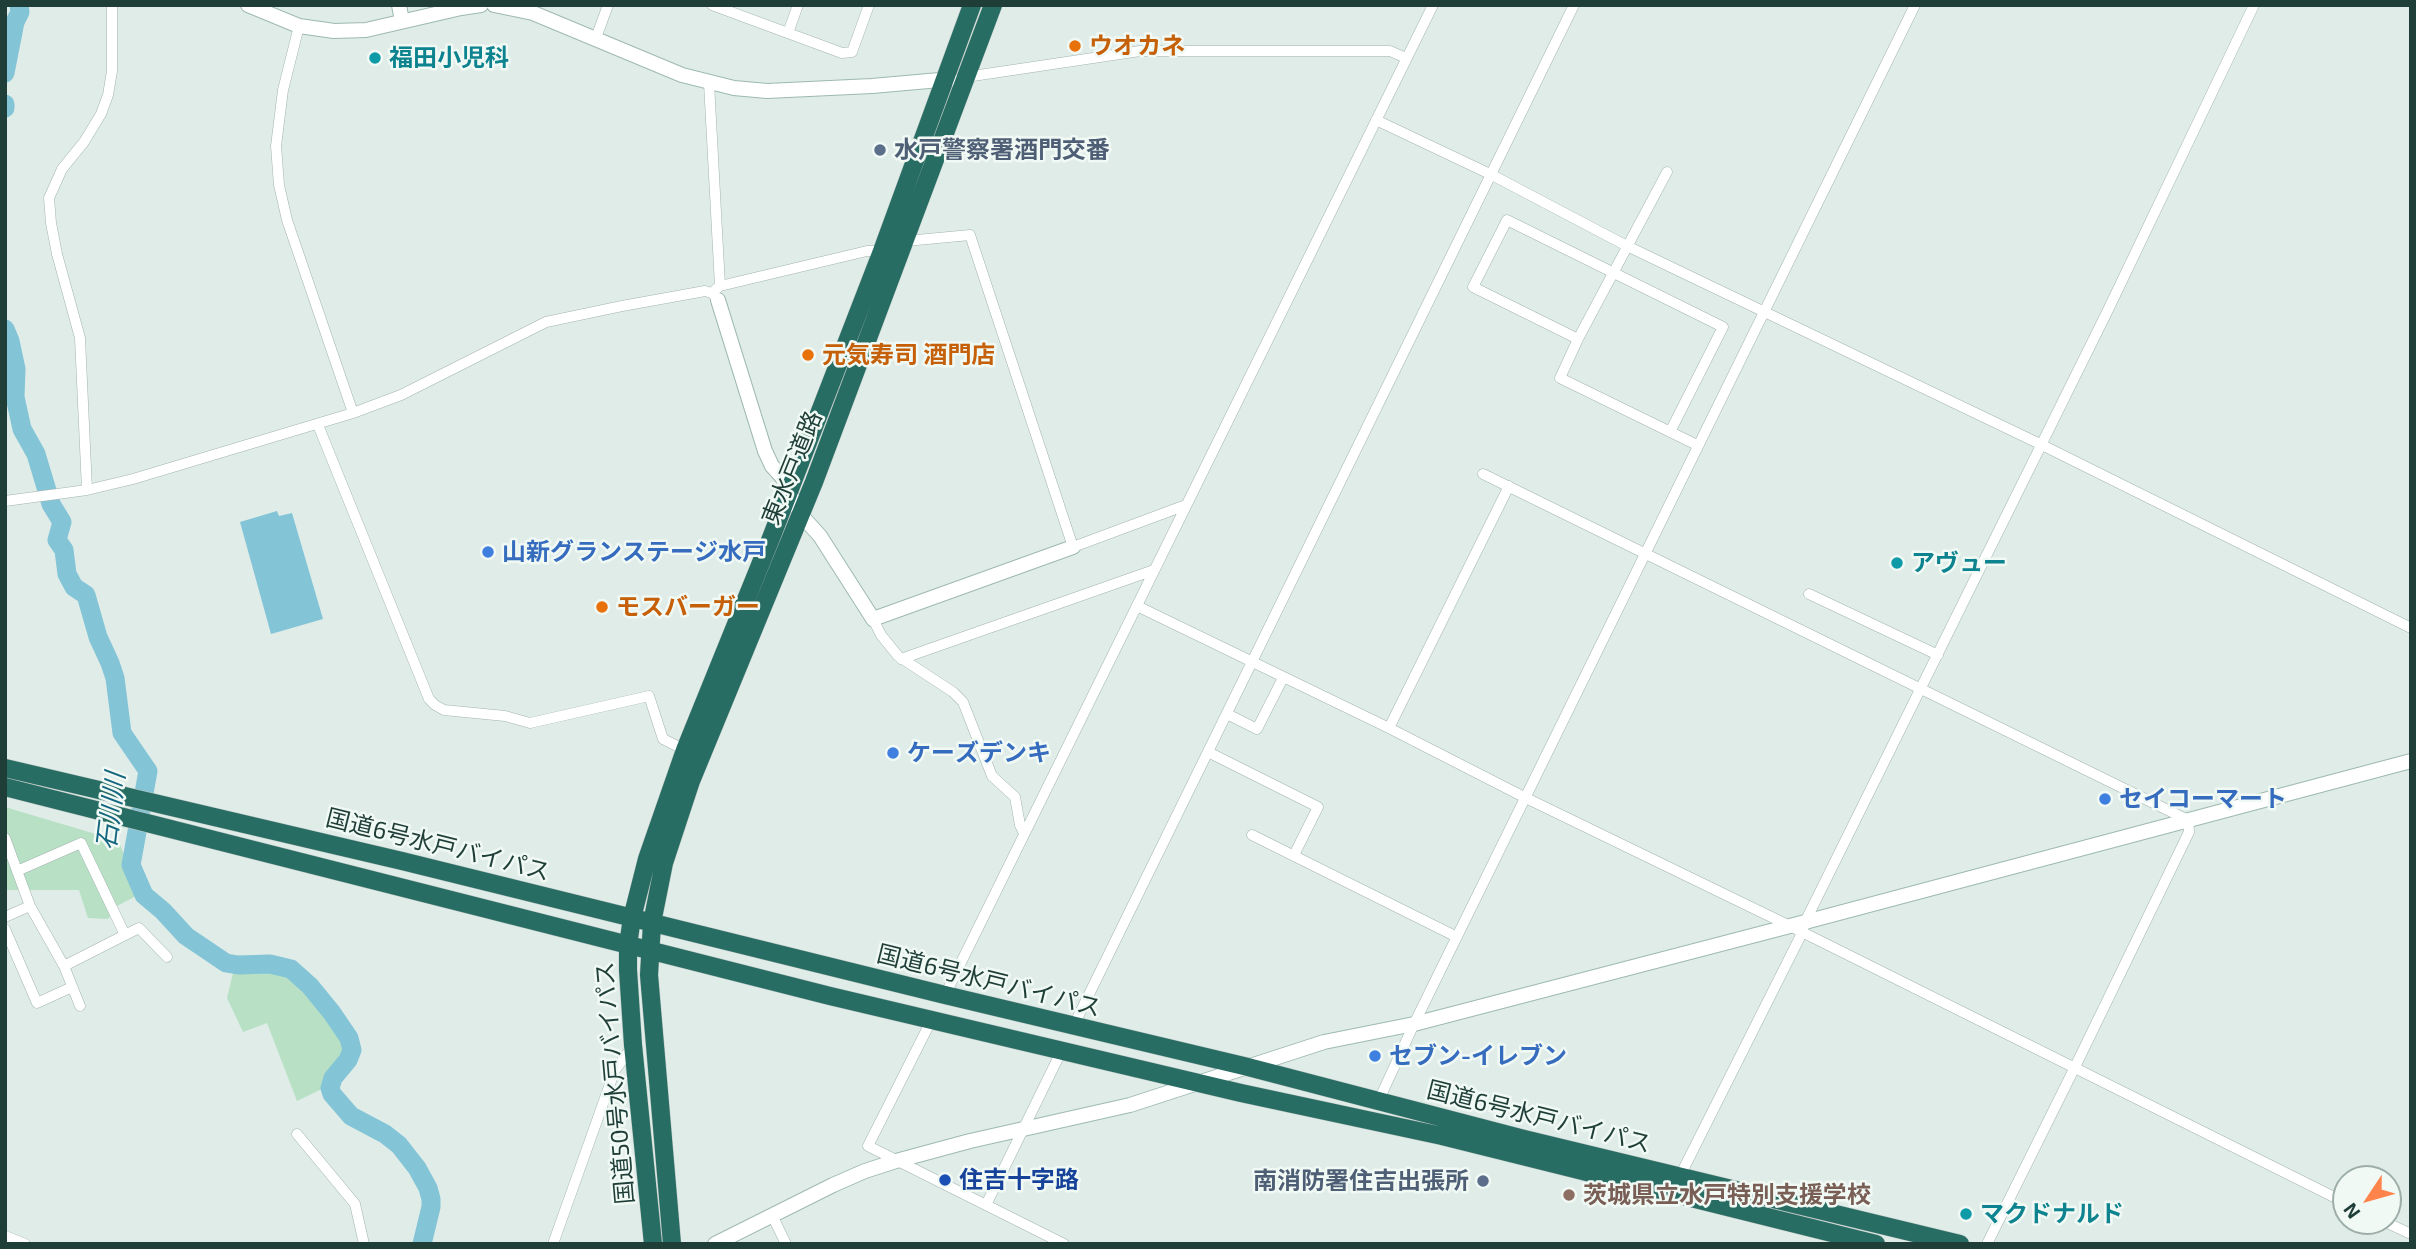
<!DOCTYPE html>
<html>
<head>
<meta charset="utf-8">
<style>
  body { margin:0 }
  #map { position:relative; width:2416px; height:1249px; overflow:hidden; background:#e0ece8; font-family:"Exo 2",sans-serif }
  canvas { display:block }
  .frame { position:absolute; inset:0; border:7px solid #1f3e38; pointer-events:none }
  .north { position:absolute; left:2332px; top:1165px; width:70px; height:70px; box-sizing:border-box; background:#f1f9f5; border:2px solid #9daea9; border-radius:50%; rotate:234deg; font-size:19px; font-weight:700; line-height:28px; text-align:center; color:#1f3e38 }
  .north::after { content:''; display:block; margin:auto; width:24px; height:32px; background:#fe844c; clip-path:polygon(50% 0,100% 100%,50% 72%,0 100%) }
</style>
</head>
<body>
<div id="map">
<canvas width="2416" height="1249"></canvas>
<div class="frame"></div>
<div class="north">N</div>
</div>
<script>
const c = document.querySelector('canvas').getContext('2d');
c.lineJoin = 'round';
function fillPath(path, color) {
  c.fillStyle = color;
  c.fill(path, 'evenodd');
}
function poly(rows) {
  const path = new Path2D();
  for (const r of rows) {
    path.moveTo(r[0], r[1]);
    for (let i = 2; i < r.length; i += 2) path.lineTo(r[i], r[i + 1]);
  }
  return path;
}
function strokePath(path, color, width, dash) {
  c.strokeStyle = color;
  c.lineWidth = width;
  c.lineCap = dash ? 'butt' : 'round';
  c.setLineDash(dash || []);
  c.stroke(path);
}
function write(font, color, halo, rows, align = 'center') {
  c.font = font + ' "Exo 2","Noto Sans JP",sans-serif';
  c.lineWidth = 5;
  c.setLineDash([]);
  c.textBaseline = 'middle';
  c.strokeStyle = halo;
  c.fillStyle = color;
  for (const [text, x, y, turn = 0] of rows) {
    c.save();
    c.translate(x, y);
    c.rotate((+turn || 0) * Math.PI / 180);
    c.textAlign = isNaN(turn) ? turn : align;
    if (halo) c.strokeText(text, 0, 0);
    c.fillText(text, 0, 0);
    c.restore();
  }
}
fillPath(poly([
  [5,807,119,841,138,895,117,906,108,919,88,918,79,890,5,890],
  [264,969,288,971,300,981,324,1008,345,1039,347,1053,330,1076,326,1087,297,1101,267,1023,243,1032,227,998,233,973]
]), '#b7e0c4');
fillPath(poly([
  [277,511,279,516,292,513,323,619,271,634,240,522]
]), '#83c4d7');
strokePath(poly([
  [5,73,15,22,20,12,19,5],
  [5,104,5,108],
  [5,329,10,341,16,369,15,397,22,429,36,454,51,504,62,522,57,540,64,550,67,574,74,587,86,595,98,637,110,663,115,678,122,733,148,771,131,865,144,895,163,911,186,936,226,963,238,965,270,964,291,969,310,986,332,1013,349,1038,352,1050,348,1060,333,1078,330,1088,332,1094,351,1116,385,1134,399,1145,417,1168,428,1188,431,1199,431,1207,422,1244]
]), '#83c4d7', 19);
const street = poly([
  [712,5,842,53,852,52,869,5],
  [299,26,283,90,276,146,279,185,287,220,353,413],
  [788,33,798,5],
  [596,38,608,5],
  [966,77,1140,51,1390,51,1406,58],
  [709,83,720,286],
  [1376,120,1492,175,1627,246,2040,444,2411,628],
  [1667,172,1578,339,1560,378,1697,445],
  [906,241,970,235,1073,547,1186,505],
  [715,290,720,286,867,251,882,251],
  [1578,339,1473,287,1507,220,1723,327,1670,432],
  [318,425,429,699,435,705,444,710,505,716,530,723,649,696,663,739,685,750],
  [1483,474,2188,820,2189,832,2074,1069,1987,1244],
  [87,490,80,338,57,254,51,223,49,198,62,169,84,142,101,114,108,95,112,71,112,5],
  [5,501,87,490,133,479,353,413,401,395,546,322,622,306,705,291,712,293,718,300],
  [1809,594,1938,655],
  [1137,606,1389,728,1526,798,1790,926,2346,1203],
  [873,619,881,635,898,656,953,692,963,702,992,776,1015,797,1020,825,1024,833],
  [901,659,1154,570],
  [1227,714,1257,729,1283,678],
  [1389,728,1509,486],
  [1208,752,1318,807,1294,855],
  [1252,835,1457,937],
  [5,838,30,906,64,966,80,1006],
  [17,871,81,843,125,935,64,966],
  [5,917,30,906],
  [5,929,37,1003,72,987],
  [125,935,139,928,167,957],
  [945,995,1433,5],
  [932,1019,868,1146,1064,1244],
  [1073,1027,1574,5],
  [1378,1102,1414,1024,1915,5],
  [297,1134,355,1204,364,1244],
  [1680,1176,1802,933,1805,922,2108,310,2254,5],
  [986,1205,1062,1050],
  [772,1215,786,1244],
  [2383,1221,2411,1234],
  [5,1236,25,1244],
  [553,1244,615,1070,632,1047]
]);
const secondary = poly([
  [248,5,299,26,334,31,366,30,461,8,481,5],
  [399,5,402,21],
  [494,5,533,13,682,75,734,88,767,91,872,86,951,79],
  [718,300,765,451,772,466,782,477,801,515,820,536,873,619,1073,547],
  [715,1244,833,1185,865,1171,896,1161,970,1141,1130,1105,1324,1042,1414,1024,1790,926,2411,761]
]);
const highway = poly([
  [5,768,402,861,945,995,1248,1067,1524,1139,1960,1244],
  [5,787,830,996,1241,1093,1442,1136,1876,1244],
  [653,1244,633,1045,628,970,628,945,632,918,647,859,685,750,771,538,882,251,972,5],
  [672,1244,649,975,652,923,664,863,691,781,814,482,993,5]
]);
strokePath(street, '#a2b4b0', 11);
strokePath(secondary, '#9db9b1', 16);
strokePath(highway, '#c0c9c7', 19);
strokePath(street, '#fff', 10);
strokePath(secondary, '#fff', 14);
strokePath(highway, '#286d63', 18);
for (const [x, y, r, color] of [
  [1075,46,7,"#e8710a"],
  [375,58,7,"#0f9aa8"],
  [880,150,7,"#5c6f8a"],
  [808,355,7,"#e8710a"],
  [488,552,7,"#3f7fe0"],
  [1897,563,7,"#0f9aa8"],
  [602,607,7,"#e8710a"],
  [893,753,7,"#3f7fe0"],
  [2105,799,7,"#3f7fe0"],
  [1375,1056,7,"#3f7fe0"],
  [945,1180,7,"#1a4fb4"],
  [1483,1181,7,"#5c6f8a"],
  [1569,1195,7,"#8d6e63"],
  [1966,1214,7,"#0f9aa8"]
]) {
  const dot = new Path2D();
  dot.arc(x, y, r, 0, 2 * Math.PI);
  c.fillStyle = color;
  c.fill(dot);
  strokePath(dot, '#f1f9f5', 2.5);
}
write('bold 24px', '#c56008', '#f1f9f5', [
  ["ウオカネ",1089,46],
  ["元気寿司 酒門店",822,355],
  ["モスバーガー",616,607]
], 'left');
write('bold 24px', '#0d838f', '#f1f9f5', [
  ["福田小児科",389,58],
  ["アヴュー",1911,563],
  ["マクドナルド",1980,1214]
], 'left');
write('bold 24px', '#4e5e75', '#f1f9f5', [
  ["水戸警察署酒門交番",894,150],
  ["南消防署住吉出張所",1469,1181,"right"]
], 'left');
write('24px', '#1f3e38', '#f1f9f5', [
  ["東水戸道路",792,468,-68],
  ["国道6号水戸バイパス",438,845,14],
  ["国道6号水戸バイパス",989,981,14],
  ["国道50号水戸バイパス",615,1083,-95],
  ["国道6号水戸バイパス",1539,1117,14]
]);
write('bold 24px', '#366cbe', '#f1f9f5', [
  ["山新グランステージ水戸",502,552],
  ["ケーズデンキ",907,753],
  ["セイコーマート",2119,799],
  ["セブン-イレブン",1389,1056]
], 'left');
write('bold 24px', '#164399', '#f1f9f5', [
  ["住吉十字路",959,1180]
], 'left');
write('bold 24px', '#785e54', '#f1f9f5', [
  ["茨城県立水戸特別支援学校",1583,1195]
], 'left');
write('italic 26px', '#14667f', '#f1f9f5', [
  ["石川川",111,811,-83]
]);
</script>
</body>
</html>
